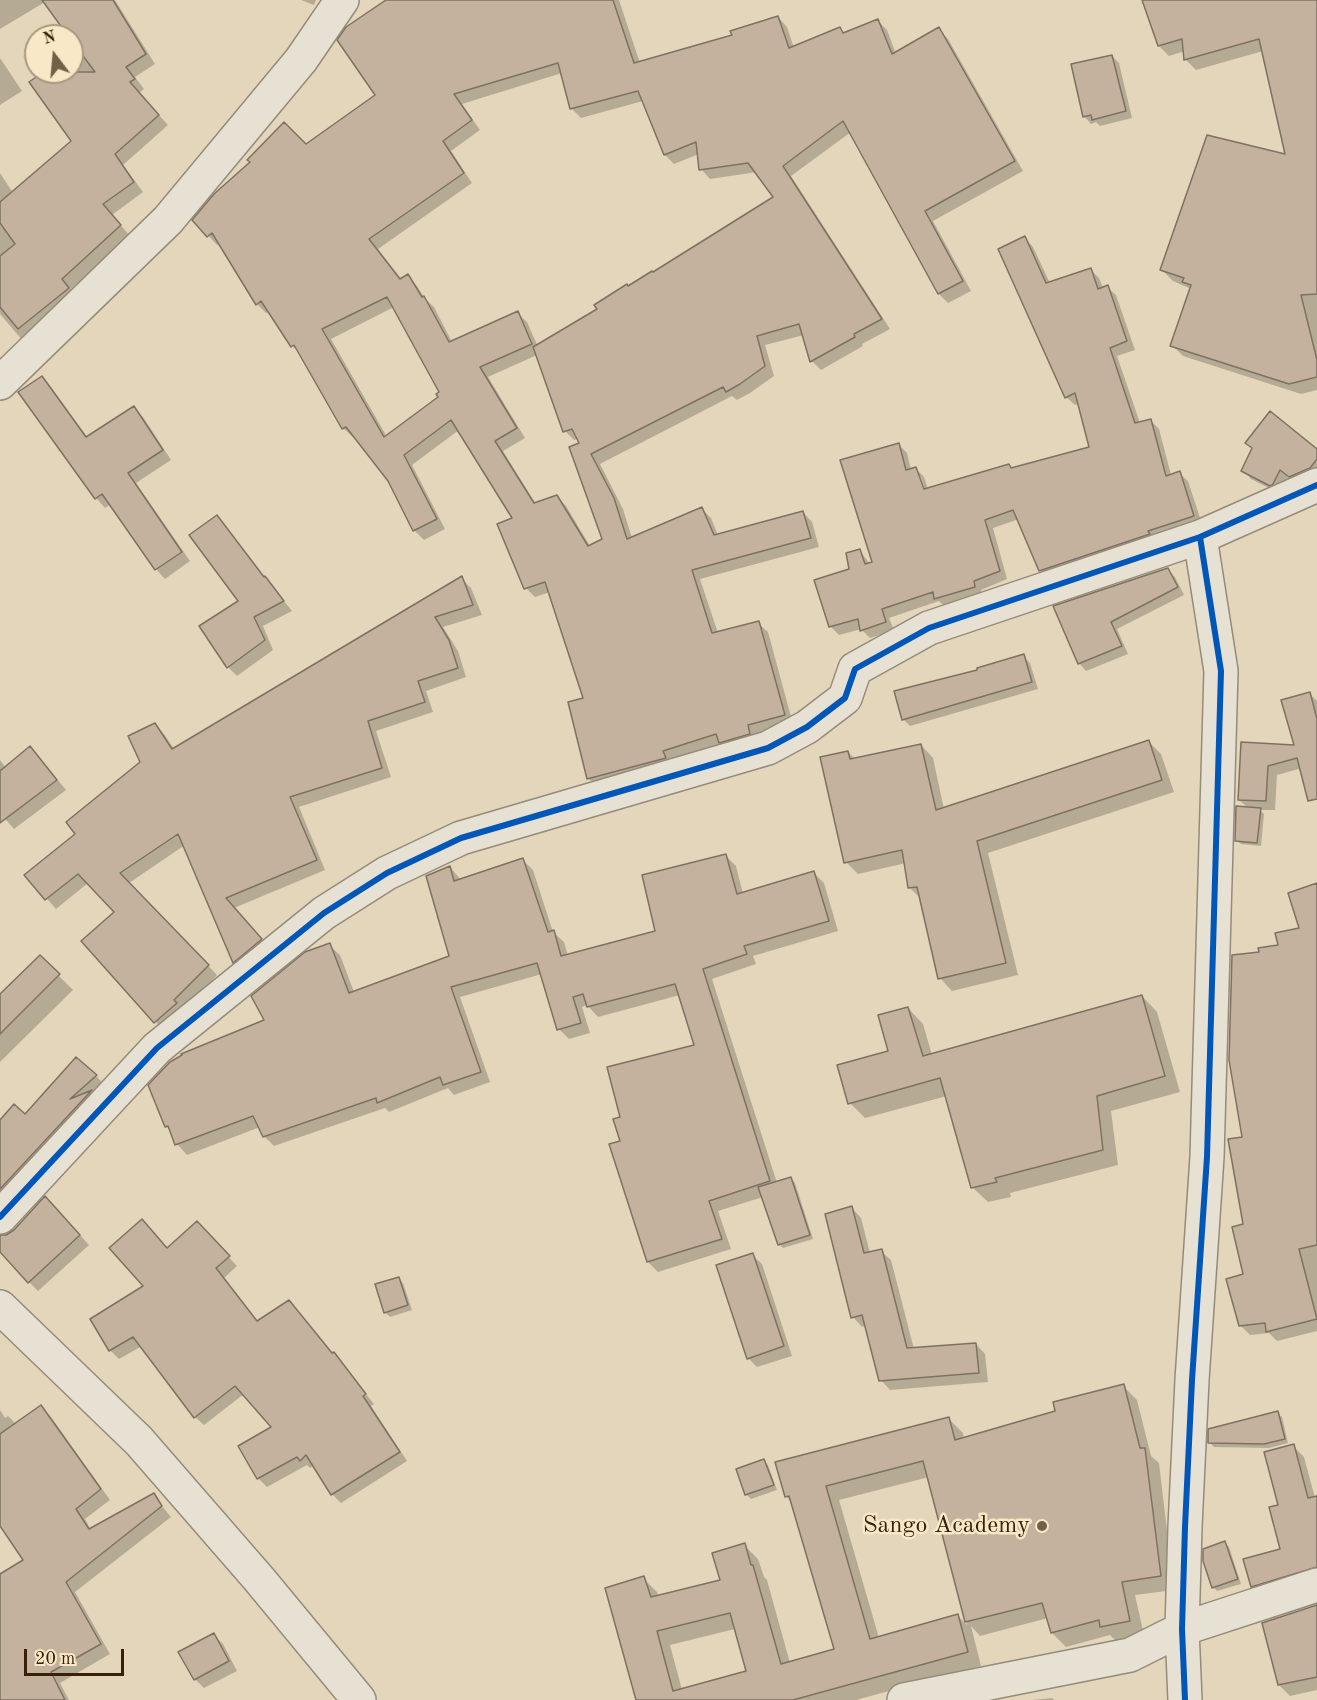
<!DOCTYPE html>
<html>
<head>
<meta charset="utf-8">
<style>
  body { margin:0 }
  #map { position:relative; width:1317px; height:1700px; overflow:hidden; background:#e3d6bb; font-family:"Old Standard TT",serif }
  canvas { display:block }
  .north { position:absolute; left:24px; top:24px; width:60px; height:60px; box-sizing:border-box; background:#f8e8c8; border:2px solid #ab987c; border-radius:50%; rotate:344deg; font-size:16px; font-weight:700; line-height:24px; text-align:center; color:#382009 }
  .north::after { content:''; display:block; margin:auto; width:21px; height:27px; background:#746047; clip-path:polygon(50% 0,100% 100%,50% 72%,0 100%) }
  .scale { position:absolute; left:24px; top:1649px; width:100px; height:27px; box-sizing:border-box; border:3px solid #382009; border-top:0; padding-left:8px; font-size:18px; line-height:21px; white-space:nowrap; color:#382009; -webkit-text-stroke:4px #f8e8c8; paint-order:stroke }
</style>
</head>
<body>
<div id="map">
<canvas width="1317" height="1700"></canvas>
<div class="north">N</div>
<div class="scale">20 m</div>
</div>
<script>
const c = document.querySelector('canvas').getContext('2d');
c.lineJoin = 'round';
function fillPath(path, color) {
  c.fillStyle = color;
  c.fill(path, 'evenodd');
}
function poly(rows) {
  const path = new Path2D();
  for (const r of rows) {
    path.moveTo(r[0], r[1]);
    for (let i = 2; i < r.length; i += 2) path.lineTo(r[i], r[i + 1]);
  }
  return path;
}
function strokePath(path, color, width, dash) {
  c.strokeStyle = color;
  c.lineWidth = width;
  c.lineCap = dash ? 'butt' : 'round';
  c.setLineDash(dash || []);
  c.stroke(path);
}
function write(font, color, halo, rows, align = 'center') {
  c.font = font + ' "Old Standard TT",serif';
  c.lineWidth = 5;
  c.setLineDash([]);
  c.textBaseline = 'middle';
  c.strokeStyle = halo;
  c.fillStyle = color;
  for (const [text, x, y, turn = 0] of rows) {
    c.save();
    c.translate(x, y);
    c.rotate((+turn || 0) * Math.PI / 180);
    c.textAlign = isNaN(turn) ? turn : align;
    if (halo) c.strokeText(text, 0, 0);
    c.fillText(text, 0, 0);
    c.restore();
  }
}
fillPath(poly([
  [0,0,115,0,155,64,135,77,144,89,139,93,168,125,123,165,143,192,112,215,130,236,71,289,78,299,23,341,0,314,0,173,13,193,73,141,46,72,72,72,72,53,79,48,45,2,0,29],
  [301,0,316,0,314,5],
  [389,0,619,0,640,63,733,36,778,17,787,27,794,48,840,29,845,34,878,21,887,30,896,54,938,29,948,39,1023,171,933,221,971,291,948,303,939,294,851,132,791,176,890,329,862,344,863,346,821,370,812,361,804,335,765,345,774,376,750,393,737,400,732,396,600,464,623,509,632,538,702,509,711,518,718,535,803,512,812,522,819,547,700,579,718,633,758,623,768,632,793,724,729,751,722,744,597,787,588,778,585,699,550,592,535,597,526,588,515,519,459,430,412,465,445,529,424,540,415,531,389,480,355,436,353,437,343,428,302,355,292,346,269,311,266,313,257,304,220,243,217,245,194,220,306,146,377,96],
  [562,73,572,109,581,118,643,101,665,155,674,164,699,154,701,169,710,179,757,172,776,198,628,287,599,310,538,347,527,322,517,313,452,342,434,307,425,299,417,286,408,276,402,280,378,249,472,183,451,151,480,130,462,104],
  [394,307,441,393,440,397,387,437,331,339],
  [537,355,565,431,574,440,578,439,581,444,604,540,590,546,566,506,557,497,536,504,503,451,525,438,488,377],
  [1142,0,1317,0,1317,390,1301,394,1183,356,1172,345,1191,289,1173,281,1162,270,1287,156,1263,51,1196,70,1185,59,1185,51,1169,56,1158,45],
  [1112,56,1119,63,1132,118,1100,126,1096,122,1091,124,1084,116],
  [0,58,22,91,0,105],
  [1025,238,1033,247,1050,283,1091,270,1099,278,1103,288,1107,287,1116,295,1135,350,1117,356,1140,423,1150,420,1159,429,1171,475,1179,473,1188,481,1202,524,1049,579,1040,570,1019,519,993,528,1007,579,981,590,983,595,944,606,939,601,889,618,894,630,870,638,861,629,839,635,830,626,851,570,860,551,870,564,874,563,899,445,907,453,911,470,916,469,924,477,928,489,1009,466,1012,469,1091,448,1080,403,1075,405,1066,397],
  [918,477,921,477,927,495,924,496],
  [42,378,51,387,88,438,134,408,143,417,171,460,136,483,190,561,165,579,156,569,111,504,105,508,96,498,21,393],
  [1317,451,1317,476,1298,484,1288,477,1281,492,1279,493,1251,479,1243,470],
  [217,517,292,611,263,626,273,650,237,676,228,667,240,602],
  [1167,569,1175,577,1184,595,1117,629,1128,654,1086,671,1079,663,1055,607],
  [461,578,471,588,482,615,443,627,458,651,466,677,426,691,433,712,376,731,391,777,299,807,325,870,234,908,270,950,244,971,234,962,185,845,129,883,217,975,165,1032,83,942,116,912,88,883,56,909,26,875,77,834,142,762,154,724,164,734,174,749],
  [1023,656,1030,663,1038,689,910,726,903,719],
  [1310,694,1317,701,1317,764,1277,775,1275,810,1260,810,1264,814,1261,846,1241,844,1236,840,1248,808,1239,800,1242,744,1295,747],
  [1149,742,1161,754,1174,792,988,853,1018,975,952,991,940,978,921,899,910,888,906,863,858,874,846,862,848,752,855,759,921,745,933,758,944,809],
  [39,757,66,790,14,829,0,813,0,760,6,768],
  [726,856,736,866,743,894,814,873,824,883,838,931,753,956,756,964,712,979,777,1183,791,1178,795,1183,813,1239,783,1248,779,1244,763,1197,718,1211,731,1249,658,1272,648,1262,611,1145,621,1142,622,1118,696,1046,680,995,598,1017,587,1005,582,1007,590,1033,569,1039,559,1029,542,974,460,997,490,1082,454,1095,448,1088,389,1112,385,1108,274,1146,264,1136,260,1127,187,1155,177,1144,172,1132,166,1126,267,1020,329,945,340,955,354,992,450,957,450,867,461,880,523,860,533,870,553,932,564,942,568,956,657,932],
  [1317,887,1317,1331,1277,1341,1269,1333,1250,1335,1240,1325,1245,1275,1244,1138,1261,953,1279,946,1301,930],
  [40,957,73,990,0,1062,0,997],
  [1142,996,1157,1012,1180,1092,1111,1111,1118,1165,1010,1193,1011,1197,988,1202,972,1187,947,1096,865,1118,850,1103,890,1052,908,1008,923,1024,932,1055],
  [96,1076,105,1085,0,1199,0,1122,25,1116],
  [55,1207,89,1245,38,1291,29,1282],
  [852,1208,861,1218,870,1253,881,1251,891,1260,914,1349,976,1344,985,1354,988,1382,890,1390,881,1380,867,1325,862,1327,853,1317],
  [205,1232,237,1266,224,1278,258,1322,334,1354,374,1404,371,1406,407,1461,341,1503,332,1494,314,1465,310,1468,307,1465,267,1487,258,1478,274,1428,244,1394,204,1425,195,1417,142,1346,119,1359,110,1350,92,1319,146,1286,168,1250],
  [752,1255,762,1264,792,1356,757,1367,748,1358],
  [399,1279,403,1283,412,1310,390,1317,385,1312],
  [1123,1386,1137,1400,1151,1456,1159,1463,1174,1590,1135,1595,1144,1635,1116,1641,1110,1635,1066,1647,1052,1633,1048,1618,980,1636,971,1626,981,1666,856,1700,637,1700,643,1578,657,1592,659,1597,722,1581,744,1545,758,1559,764,1577,767,1580,790,1663,836,1650,793,1504,786,1496,949,1419,963,1433,964,1439,1057,1412],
  [929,1477,967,1625,958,1616,879,1638,839,1500],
  [735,1629,747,1672,682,1690,670,1645],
  [41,1407,51,1417,110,1500,85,1519,91,1530,153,1495,171,1517,75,1592,110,1654,60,1683,69,1700,0,1700,0,1576,25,1561,0,1523,0,1410,5,1418,8,1416,16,1424],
  [1277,1413,1282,1417,1288,1443,1269,1448,1214,1447,1209,1442],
  [1293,1446,1304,1457,1315,1498,1317,1497,1317,1579,1264,1597,1253,1586,1281,1550,1280,1506],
  [764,1461,768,1465,777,1490,751,1499,746,1494],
  [1225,1543,1229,1547,1241,1584,1217,1591,1213,1587],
  [1317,1606,1317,1690,1290,1696,1279,1685],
  [213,1634,223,1644,237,1671,204,1688,195,1679],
  [1052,1698,1054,1700,1032,1700]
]), '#0003');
const building = poly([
  [42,0,113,0,146,54,126,67,135,79,130,82,159,115,115,154,134,182,103,204,121,225,62,279,69,288,18,329,0,307,0,256,15,244,0,223,0,202,71,141,29,82,43,72,95,72,72,41,72,36,68,36,42,0],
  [386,0,613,0,634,63,732,35,730,31,778,16,789,48,840,27,843,33,878,19,892,54,939,27,1015,161,925,211,963,281,938,294,843,121,783,166,882,319,854,334,855,337,810,362,799,324,757,336,765,366,740,384,726,392,723,387,591,454,614,498,627,539,702,507,714,535,803,511,811,538,692,570,712,633,759,621,785,715,748,725,750,734,719,743,716,734,663,751,666,758,587,779,568,702,583,698,545,582,524,589,497,524,512,518,451,420,404,455,437,519,413,531,388,481,346,427,342,429,294,345,291,347,261,301,256,305,212,233,207,237,192,220,214,194,250,162,247,160,284,122,306,144,375,95,337,40,346,27,386,0],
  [558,63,570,109,638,91,664,155,696,142,699,170,748,163,773,197,653,272,652,271,628,286,627,284,594,305,597,309,533,347,563,432,572,429,579,443,569,447,602,539,588,546,557,495,534,503,495,441,517,428,480,367,532,344,518,311,449,342,424,296,422,297,408,274,400,279,369,239,464,173,443,141,472,120,454,94,558,63],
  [387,297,439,392,436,394,438,397,384,437,322,329,387,297],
  [1142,0,1317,0,1317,294,1301,295,1317,360,1317,377,1289,384,1170,346,1191,285,1182,282,1184,278,1160,270,1207,135,1285,154,1259,39,1184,60,1182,39,1158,46,1142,0],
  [1112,55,1126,111,1092,120,1091,115,1083,117,1071,64,1112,55],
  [1025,236,1046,283,1091,268,1098,289,1108,285,1127,341,1110,348,1135,423,1151,419,1166,476,1180,471,1194,516,1148,531,1150,534,1039,571,1013,510,985,520,1000,571,974,581,975,587,934,599,933,592,882,609,886,622,860,631,858,619,829,627,814,580,849,569,846,553,860,549,865,564,872,562,840,460,899,443,906,470,916,467,924,489,1009,464,1011,468,1089,447,1075,393,1065,398,998,249,1025,236],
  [42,376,86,437,134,406,163,450,128,473,182,552,155,570,102,494,95,499,18,392,42,376],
  [1270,411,1317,449,1317,459,1310,468,1289,477,1280,470,1273,484,1270,486,1241,471,1252,448,1245,443,1270,411],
  [217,515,264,577,265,576,284,601,254,617,265,640,227,668,199,626,238,601,189,535,217,515],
  [1168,568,1178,587,1111,622,1122,646,1078,664,1053,606,1168,568],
  [462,576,473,605,435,617,449,640,458,668,418,681,425,702,368,721,382,768,290,797,317,860,226,898,262,939,233,963,178,834,120,873,209,965,174,1000,177,1003,154,1023,81,941,114,912,78,874,45,900,24,875,75,834,66,822,140,762,128,736,155,723,172,749,462,576],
  [1024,654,1032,682,902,720,894,691,977,670,977,668,1024,654],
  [1310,692,1317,719,1317,799,1308,801,1297,758,1268,766,1266,801,1238,800,1241,742,1294,745,1281,700,1310,692],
  [1149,740,1162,780,977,841,1006,963,938,979,917,887,908,888,902,850,844,863,820,757,848,751,850,759,921,744,936,810,1149,740],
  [30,746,57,780,0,823,0,771,30,746],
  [1236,806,1261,808,1257,843,1235,841,1236,806],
  [726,854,737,894,814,871,829,921,744,946,747,954,703,969,770,1181,709,1201,722,1239,647,1262,609,1144,620,1141,613,1119,620,1117,607,1067,694,1045,675,984,587,1007,583,994,573,997,581,1023,557,1030,537,963,451,987,481,1072,443,1085,440,1077,377,1103,376,1098,263,1137,253,1116,175,1145,168,1126,165,1127,148,1085,170,1062,182,1055,181,1054,264,1020,251,996,305,952,330,943,349,993,449,956,426,876,450,866,454,881,523,858,548,932,554,930,561,956,655,931,642,875,726,854],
  [1317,883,1317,1245,1299,1249,1317,1319,1266,1332,1265,1323,1239,1326,1226,1279,1243,1274,1232,1227,1243,1224,1228,1139,1242,1137,1229,1060,1232,955,1259,952,1258,948,1278,945,1275,933,1299,928,1288,893,1317,883],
  [40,955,60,974,0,1034,0,994,40,955],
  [1142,995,1165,1076,1097,1096,1103,1150,995,1178,997,1182,971,1188,940,1078,848,1104,837,1065,888,1051,878,1015,908,1007,923,1056,1142,995],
  [76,1057,97,1075,70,1099,92,1090,0,1189,0,1120,14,1104,25,1114,76,1057],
  [791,1177,810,1235,778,1245,758,1187,791,1177],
  [45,1196,80,1235,28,1283,0,1252,0,1235,6,1235,14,1230,45,1196],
  [852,1206,864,1253,882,1249,907,1348,976,1343,979,1373,879,1381,862,1315,851,1318,825,1214,852,1206],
  [142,1219,167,1248,197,1221,230,1256,216,1268,257,1321,289,1300,332,1353,334,1352,366,1394,363,1396,400,1452,331,1495,306,1455,300,1461,297,1457,257,1479,238,1446,271,1427,235,1386,194,1418,133,1337,109,1351,90,1319,143,1286,109,1248,142,1219],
  [753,1253,784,1346,747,1359,716,1265,753,1253],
  [399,1277,408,1305,384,1313,375,1284,399,1277],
  [1124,1384,1140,1448,1145,1448,1161,1576,1122,1582,1130,1621,1100,1627,1099,1620,1051,1633,1042,1603,965,1622,923,1461,826,1486,870,1639,958,1614,968,1652,793,1700,636,1700,605,1588,644,1576,651,1597,720,1580,712,1553,745,1543,751,1565,753,1565,781,1664,834,1649,789,1496,785,1497,775,1462,949,1417,955,1440,1055,1411,1053,1402,1124,1384],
  [730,1613,746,1671,673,1691,657,1631,730,1613],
  [41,1405,101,1489,76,1509,89,1529,154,1493,162,1506,66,1582,101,1644,51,1672,65,1700,0,1700,0,1574,23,1560,0,1526,0,1434,41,1405],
  [1278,1411,1285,1439,1264,1444,1208,1443,1208,1429,1278,1411],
  [1294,1444,1308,1498,1317,1496,1317,1567,1251,1587,1243,1559,1280,1549,1269,1507,1278,1505,1264,1452,1294,1444],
  [764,1459,774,1485,745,1495,736,1469,764,1459],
  [1225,1541,1238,1579,1212,1588,1203,1561,1203,1549,1225,1541],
  [1317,1605,1317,1677,1278,1685,1262,1623,1317,1605],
  [214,1633,229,1661,194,1680,178,1652,214,1633]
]);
fillPath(building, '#c5b29e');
strokePath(building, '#7d7261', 1.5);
const minor = poly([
  [0,383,168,220,301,60,342,0],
  [0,1217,157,1048,324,913,387,873,461,838,768,748,807,727,845,698,855,669,929,628,1200,537,1317,485],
  [0,1307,139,1441,259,1579,359,1700],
  [904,1700,1130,1655,1182,1629,1317,1585],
  [1185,1700,1182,1629,1185,1527,1192,1380,1207,1157,1221,671,1200,537]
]);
strokePath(minor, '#958b79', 36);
strokePath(minor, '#e7e1d4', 33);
strokePath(poly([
  [0,1217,157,1048,324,913,387,873,461,838,768,748,807,727,845,698,855,669,929,628,1200,537,1317,485],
  [1185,1700,1182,1629,1185,1527,1192,1380,1207,1157,1221,671,1200,537]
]), '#0057b8', 6);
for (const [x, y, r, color] of [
  [1042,1526,6,"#746047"]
]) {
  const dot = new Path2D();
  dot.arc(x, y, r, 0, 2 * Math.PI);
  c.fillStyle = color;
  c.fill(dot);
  strokePath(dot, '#f8e8c8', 2);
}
write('24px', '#382009', '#f8e8c8', [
  ["Sango Academy",1030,1526]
], 'right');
</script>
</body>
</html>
